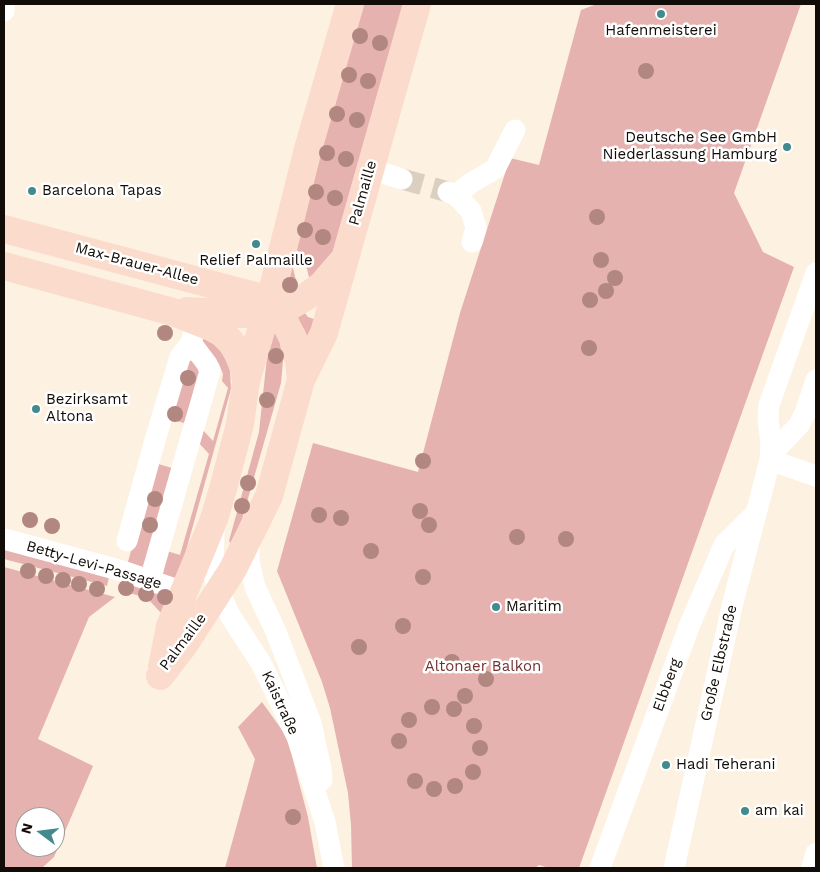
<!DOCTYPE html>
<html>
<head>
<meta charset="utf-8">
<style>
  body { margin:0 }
  #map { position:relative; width:820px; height:872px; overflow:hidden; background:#fdf1e1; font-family:"Work Sans",sans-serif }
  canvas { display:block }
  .frame { position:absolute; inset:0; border:5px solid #110c07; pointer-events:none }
  .north { position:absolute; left:15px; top:807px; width:50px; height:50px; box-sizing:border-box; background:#fff; border:1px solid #a09e9c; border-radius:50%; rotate:285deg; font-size:14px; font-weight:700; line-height:20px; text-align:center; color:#110c07 }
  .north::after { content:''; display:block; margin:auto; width:18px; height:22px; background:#428a8e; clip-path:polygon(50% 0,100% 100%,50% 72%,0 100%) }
</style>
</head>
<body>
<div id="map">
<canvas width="820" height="872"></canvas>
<div class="frame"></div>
<div class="north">N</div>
</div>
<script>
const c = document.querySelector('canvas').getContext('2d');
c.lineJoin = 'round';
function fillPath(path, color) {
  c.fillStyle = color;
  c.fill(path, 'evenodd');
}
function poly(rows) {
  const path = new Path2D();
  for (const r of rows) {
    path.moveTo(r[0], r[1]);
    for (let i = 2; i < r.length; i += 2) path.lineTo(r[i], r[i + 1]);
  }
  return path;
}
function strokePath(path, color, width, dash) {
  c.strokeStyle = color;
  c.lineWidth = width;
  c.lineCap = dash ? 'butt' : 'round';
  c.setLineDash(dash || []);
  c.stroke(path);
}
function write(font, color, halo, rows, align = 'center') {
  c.font = font + ' "Work Sans",sans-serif';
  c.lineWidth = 5;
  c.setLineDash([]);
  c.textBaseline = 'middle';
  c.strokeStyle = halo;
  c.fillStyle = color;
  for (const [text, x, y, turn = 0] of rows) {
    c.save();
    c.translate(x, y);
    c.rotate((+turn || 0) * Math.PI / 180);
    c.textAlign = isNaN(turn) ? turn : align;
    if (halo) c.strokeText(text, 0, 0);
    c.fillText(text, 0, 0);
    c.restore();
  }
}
fillPath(poly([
  [359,4,408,4,339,244,311,285,304,257,298,251,293,249],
  [597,4,801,4,734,193,763,252,794,267,579,868,549,868,539,865,535,868,352,868,351,825,348,793,330,708,322,682,277,571,313,443,418,472,460,313,510,158,539,165,581,10],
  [292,264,299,293,282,296],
  [301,308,308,317,317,320,307,340,296,313],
  [275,332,280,343,283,361,281,383,243,516,237,535,231,544,229,541,259,432,266,366,269,343],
  [205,337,217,346,223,354,230,370,231,389,177,583,162,579,167,551,180,555,209,454,198,442,202,429,213,441,228,388,222,381,223,374,219,364,202,340],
  [187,359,202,364,184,423,167,418],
  [155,463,172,468,145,568,128,562],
  [4,549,109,577,107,586,4,559],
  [4,567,115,597,89,617,38,739,93,766,54,857,42,868,4,868],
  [25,817,55,817,55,847,25,847],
  [121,580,170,597,162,614,147,598,119,590],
  [262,702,287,737,308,817,317,868,225,868,255,759,238,727]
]), '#e5b2af');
strokePath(poly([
  [402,179,448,192]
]), '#dacfc0', 21, [21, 11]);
strokePath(poly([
  [4,11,4,4],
  [370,169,402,179],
  [448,192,456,195,471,211,476,228,472,242],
  [456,195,471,183,495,169,515,130],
  [770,460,777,448,799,425,805,413,816,380],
  [770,460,816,476],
  [214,530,213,568,216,586,231,617,261,663,297,737,325,822,334,868],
  [250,538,249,561,255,587,276,632,311,723,321,769,322,780],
  [4,539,119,570,184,592,193,580],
  [127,541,155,440,180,357,191,343],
  [150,580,210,371,207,364,191,343,197,321],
  [600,868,690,624,724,545,755,514],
  [674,868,733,602,770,460,771,445,768,418,769,405,816,273],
  [812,868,816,853]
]), '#fff', 21);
strokePath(poly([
  [4,229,270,300],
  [4,266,173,312,211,327,222,333,231,342,238,353,243,365,246,381],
  [270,300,278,310,293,338,299,362,301,380],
  [187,311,265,315,292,305,307,296,322,285,341,263],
  [162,667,170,626,214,519,223,489,240,424,246,381,270,300,308,149,350,4],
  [160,676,184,645,233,569,269,496,301,380,324,333,417,4]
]), '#fbdccc', 28);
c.fillStyle = '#b18780';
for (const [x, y] of [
  [360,36],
  [380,43],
  [646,71],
  [349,75],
  [368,81],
  [337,114],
  [357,120],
  [327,153],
  [346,159],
  [316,192],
  [335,198],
  [597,217],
  [305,230],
  [323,237],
  [601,260],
  [615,278],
  [290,285],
  [606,291],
  [590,300],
  [165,333],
  [589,348],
  [276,356],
  [188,378],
  [267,400],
  [175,414],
  [423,461],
  [248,483],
  [155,499],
  [242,506],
  [420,511],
  [319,515],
  [341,518],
  [30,520],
  [150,525],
  [429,525],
  [52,526],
  [517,537],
  [566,539],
  [371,551],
  [28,571],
  [46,576],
  [423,577],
  [63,580],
  [79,584],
  [126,588],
  [97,589],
  [146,594],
  [165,597],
  [403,626],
  [359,647],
  [452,662],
  [486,679],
  [465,696],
  [432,707],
  [454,709],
  [409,720],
  [474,726],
  [399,741],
  [480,748],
  [473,772],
  [415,781],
  [455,786],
  [434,789],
  [293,817]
]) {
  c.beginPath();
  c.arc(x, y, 8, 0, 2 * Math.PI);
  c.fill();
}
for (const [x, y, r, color] of [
  [661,14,5,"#428a8e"],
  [787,147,5,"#428a8e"],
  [32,191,5,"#428a8e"],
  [256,244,5,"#428a8e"],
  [36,409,5,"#428a8e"],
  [496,607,5,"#428a8e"],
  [666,765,5,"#428a8e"],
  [745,811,5,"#428a8e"]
]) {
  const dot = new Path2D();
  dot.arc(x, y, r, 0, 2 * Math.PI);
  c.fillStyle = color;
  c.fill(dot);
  strokePath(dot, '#fff', 2);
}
write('15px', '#110c07', '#fff', [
  ["Hafenmeisterei",661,31,"center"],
  ["Deutsche See GmbH",777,138,"right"],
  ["Niederlassung Hamburg",777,155,"right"],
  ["Barcelona Tapas",42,191],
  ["Relief Palmaille",256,261,"center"],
  ["Bezirksamt",46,400],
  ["Altona",46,417],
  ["Maritim",506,607],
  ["Hadi Teherani",676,765],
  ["am kai",755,811]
], 'left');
write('15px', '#110c07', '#fff', [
  ["Palmaille",363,193,-74],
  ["Max-Brauer-Allee",137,264,15],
  ["Betty-Levi-Passage",94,565,16],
  ["Palmaille",183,642,-53],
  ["Große Elbstraße",719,663,-77],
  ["Elbberg",667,685,-70],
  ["Kaistraße",280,703,65]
]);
write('15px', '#733131', '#fff', [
  ["Altonaer Balkon",483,667]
]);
</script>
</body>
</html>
